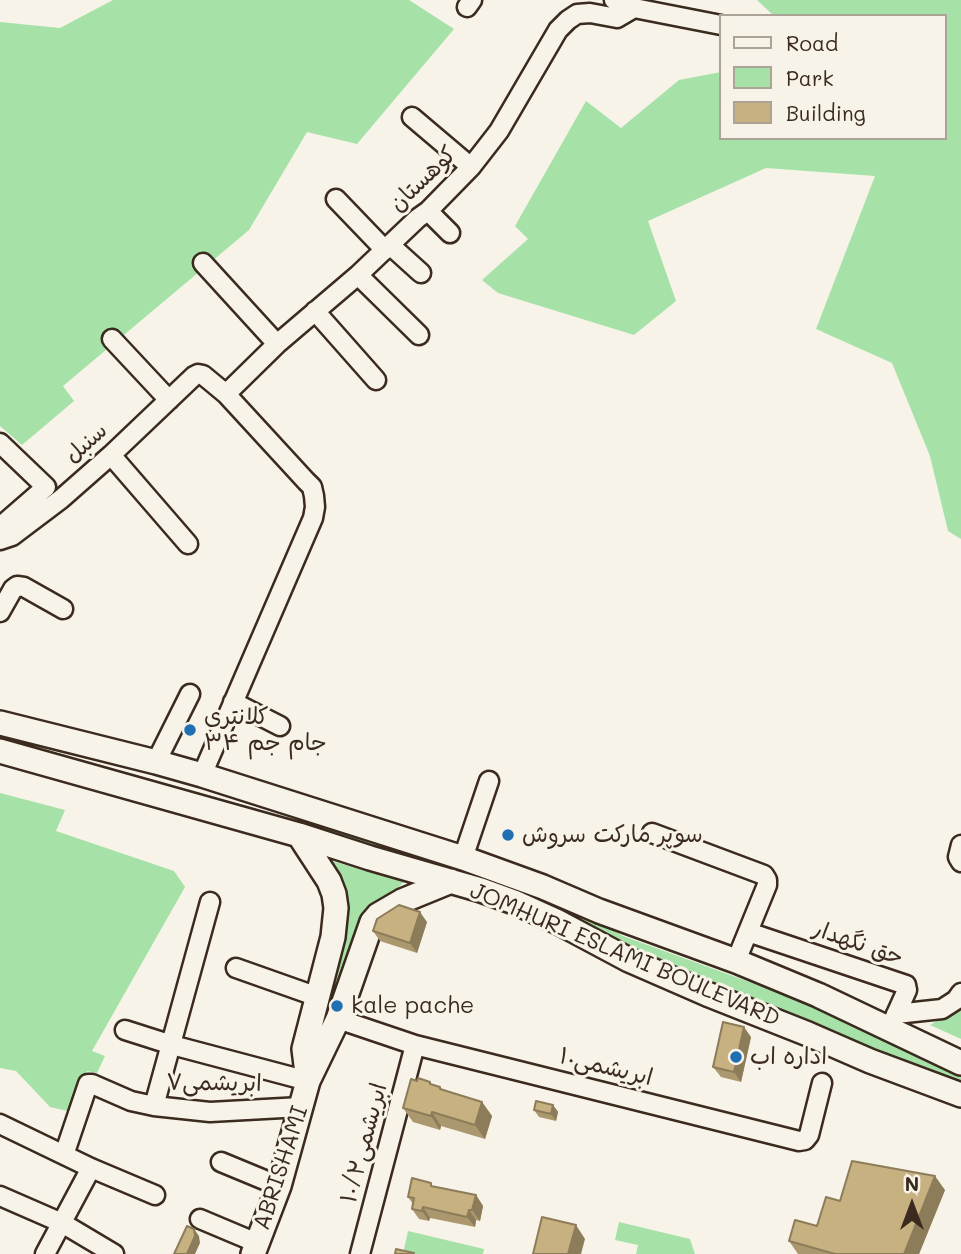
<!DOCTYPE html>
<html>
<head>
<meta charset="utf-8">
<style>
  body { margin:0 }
  #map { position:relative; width:961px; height:1254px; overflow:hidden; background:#f7f3e8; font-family:Mali,sans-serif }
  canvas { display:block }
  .legend { position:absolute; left:719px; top:14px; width:228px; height:126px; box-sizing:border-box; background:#f7f3e8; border:2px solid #aca397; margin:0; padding:9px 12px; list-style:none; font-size:21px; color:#3b2a1e }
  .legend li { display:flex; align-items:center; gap:14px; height:35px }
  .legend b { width:35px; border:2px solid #aca397 }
  .north { position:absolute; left:877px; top:1170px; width:70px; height:70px; -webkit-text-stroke:5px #f7f3e8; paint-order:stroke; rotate:0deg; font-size:19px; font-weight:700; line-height:28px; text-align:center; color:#3b2a1e }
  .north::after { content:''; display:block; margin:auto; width:24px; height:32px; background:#3b2a1e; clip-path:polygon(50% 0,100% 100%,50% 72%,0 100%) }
</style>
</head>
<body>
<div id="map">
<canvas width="961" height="1254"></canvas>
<ul class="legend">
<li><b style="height:9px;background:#f7f3e8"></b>Road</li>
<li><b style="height:19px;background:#a6e2a8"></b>Park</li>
<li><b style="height:19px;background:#c8b180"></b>Building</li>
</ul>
<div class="north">N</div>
</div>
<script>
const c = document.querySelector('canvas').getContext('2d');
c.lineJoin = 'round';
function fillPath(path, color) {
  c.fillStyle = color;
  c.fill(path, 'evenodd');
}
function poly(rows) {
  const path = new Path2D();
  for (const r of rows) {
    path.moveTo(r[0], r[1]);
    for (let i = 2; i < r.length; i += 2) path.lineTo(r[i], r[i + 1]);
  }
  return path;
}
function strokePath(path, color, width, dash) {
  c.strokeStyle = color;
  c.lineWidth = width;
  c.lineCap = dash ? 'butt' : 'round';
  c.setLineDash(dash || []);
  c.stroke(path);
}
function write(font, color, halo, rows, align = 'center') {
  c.font = font + ' Mali,"Playpen Sans Arabic",sans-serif';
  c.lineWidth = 6;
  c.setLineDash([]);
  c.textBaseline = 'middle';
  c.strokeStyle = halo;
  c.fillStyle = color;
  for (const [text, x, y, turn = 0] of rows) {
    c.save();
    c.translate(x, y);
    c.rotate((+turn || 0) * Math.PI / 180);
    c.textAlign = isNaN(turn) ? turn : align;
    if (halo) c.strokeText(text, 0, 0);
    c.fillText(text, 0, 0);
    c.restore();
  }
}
fillPath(poly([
  [113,0,409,0,454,29,357,144,307,132,249,230,63,386,74,401,22,445,0,426,0,22,60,28],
  [757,0,961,0,961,539,948,531,930,456,892,363,816,329,875,176,766,168,648,221,676,301,634,335,498,293,482,280,528,239,515,226,586,101,621,128,679,80,721,72,721,138,945,138,945,16,774,16],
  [0,737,346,834,506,883,582,914,623,936,766,988,867,1030,961,1075,961,1087,605,940,0,743],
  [0,793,65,810,56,831,174,871,185,887,92,1051,105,1056,97,1073,87,1071,72,1112,50,1107,16,1071,0,1068],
  [325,859,404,882,362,920,312,1053,338,945],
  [961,1003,961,1039,930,1025,957,1009],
  [619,1222,690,1239,695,1254,636,1254,638,1245,615,1240],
  [408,1231,484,1249,483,1254,403,1254]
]), '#a6e2a8');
const minor = poly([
  [614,0,634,8,721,25],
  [467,7,472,0],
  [412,117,471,167],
  [336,199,385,250],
  [428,211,450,233],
  [390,245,421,273],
  [203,263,277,344],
  [358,275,419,335],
  [315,311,376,380],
  [112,339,169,400],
  [226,394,277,344,358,275,418,218,428,211,471,167,499,131,558,30,568,20,577,14,590,13,617,18,634,8],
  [0,443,46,487,0,527],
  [111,455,188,544],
  [0,540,12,536,61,499,111,455,194,376,198,374,203,375,226,394,306,481,312,487,314,496,315,507,313,518,202,775],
  [0,612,13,589,17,586,24,587,63,609],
  [233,702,280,726],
  [156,762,190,694],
  [652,833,764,875,767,880,767,885,736,961],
  [961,845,958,857,961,862],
  [463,858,489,781],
  [748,932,906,985,907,990,889,1030],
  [236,968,318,997],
  [896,1014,942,1009,956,1000,961,993],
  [338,1019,415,1045,799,1141,805,1140,809,1135,822,1083],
  [125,1030,172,1045,308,1081],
  [154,1106,210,902],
  [0,1124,91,1168,155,1195],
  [64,1155,88,1084,92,1084,131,1101,154,1106,210,1112,301,1107],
  [221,1162,279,1186],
  [0,1196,62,1223,114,1254],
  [200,1219,257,1243],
  [45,1254,91,1168],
  [360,1254,415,1045]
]);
const major = poly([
  [0,723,156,762,202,775,463,858,543,887,599,911,736,961,818,995,961,1063],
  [0,751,299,835,370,858,481,890,514,902,556,921,629,960,707,994,808,1034,870,1061,961,1095],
  [299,835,329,881,334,894,336,908,333,937,304,1049,308,1081],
  [253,1254,279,1186,308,1081,338,1019,372,922,378,915,402,901,451,881]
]);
strokePath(minor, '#3b2a1e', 23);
strokePath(major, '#3b2a1e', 28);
strokePath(minor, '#f7f3e8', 18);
strokePath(major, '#f7f3e8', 23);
fillPath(poly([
  [427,922,417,953,380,941,373,931],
  [751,1037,741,1082,721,1077,713,1067],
  [417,1081,430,1082,432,1085,440,1087,443,1090,482,1102,492,1116,485,1139,441,1126,440,1130,413,1122,403,1108],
  [553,1105,558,1112,556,1121,539,1117,534,1110],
  [434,1186,476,1195,483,1206,480,1221,476,1220,475,1227,430,1218,429,1221,419,1219,412,1209,413,1204,408,1197],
  [945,1190,919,1254,798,1254,789,1241,817,1226,840,1201]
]), '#ac986e');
fillPath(poly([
  [420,912,427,922,417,953,410,943],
  [744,1027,751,1037,741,1082,734,1072],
  [482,1102,492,1116,485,1139,475,1125],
  [553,1105,558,1112,556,1121,551,1114],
  [432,1112,441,1126,440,1130,431,1116],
  [935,1176,945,1190,919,1254,904,1254],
  [476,1195,483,1206,480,1221,472,1210],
  [423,1207,430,1218,429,1221,422,1211],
  [469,1210,476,1220,475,1227,467,1217],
  [576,1225,585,1239,581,1254,568,1254],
  [194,1229,199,1236,200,1243,195,1254,187,1254]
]), '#8c7c5a');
const building = poly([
  [399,905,420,912,410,943,373,931,377,919,399,905],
  [723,1022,744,1027,734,1072,713,1067,723,1022],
  [418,1078,430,1082,430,1084,440,1087,440,1089,482,1102,475,1125,432,1112,431,1116,403,1108,411,1079,417,1081,418,1078],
  [536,1101,553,1105,551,1114,534,1110,536,1101],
  [852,1161,935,1176,904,1254,835,1254,789,1241,795,1220,817,1226,826,1197,840,1201,852,1161],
  [412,1178,431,1183,431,1186,476,1195,472,1210,469,1210,467,1217,423,1207,422,1211,412,1209,414,1198,408,1197,412,1178],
  [542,1217,576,1225,568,1254,533,1254,542,1217],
  [187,1226,194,1229,195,1236,187,1254,174,1254,187,1226],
  [396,1249,414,1253,413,1254,395,1254,396,1249]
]);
fillPath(building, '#c8b180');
strokePath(building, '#8c7c5a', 2);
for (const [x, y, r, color] of [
  [190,730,7,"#1f6fb2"],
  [508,835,7,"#1f6fb2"],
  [337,1006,7,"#1f6fb2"],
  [736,1057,7,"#1f6fb2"]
]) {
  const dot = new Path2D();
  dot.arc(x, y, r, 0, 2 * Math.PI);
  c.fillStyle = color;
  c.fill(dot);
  strokePath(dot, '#f7f3e8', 2.5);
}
write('23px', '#3b2a1e', '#f7f3e8', [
  ["کوهستان",423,179,-44],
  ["سنبل",86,443,-42],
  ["حق نگهدار",858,943,19],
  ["JOMHURI ESLAMI BOULEVARD",625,955,23],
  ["ابریشمی۱۰",606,1067,14],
  ["ابریشمی۷",214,1083,1],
  ["۱۰/۲ابریشمی",364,1143,-75],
  ["ABRISHAMI",281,1168,-72]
]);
write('23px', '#3b2a1e', '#f7f3e8', [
  ["کلانتری",204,717],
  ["۳۴ جام جم",204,743],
  ["سوپر مارکت سروش",522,835],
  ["kale pache",351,1006],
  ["اداره اب",750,1057]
], 'left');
</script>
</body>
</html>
